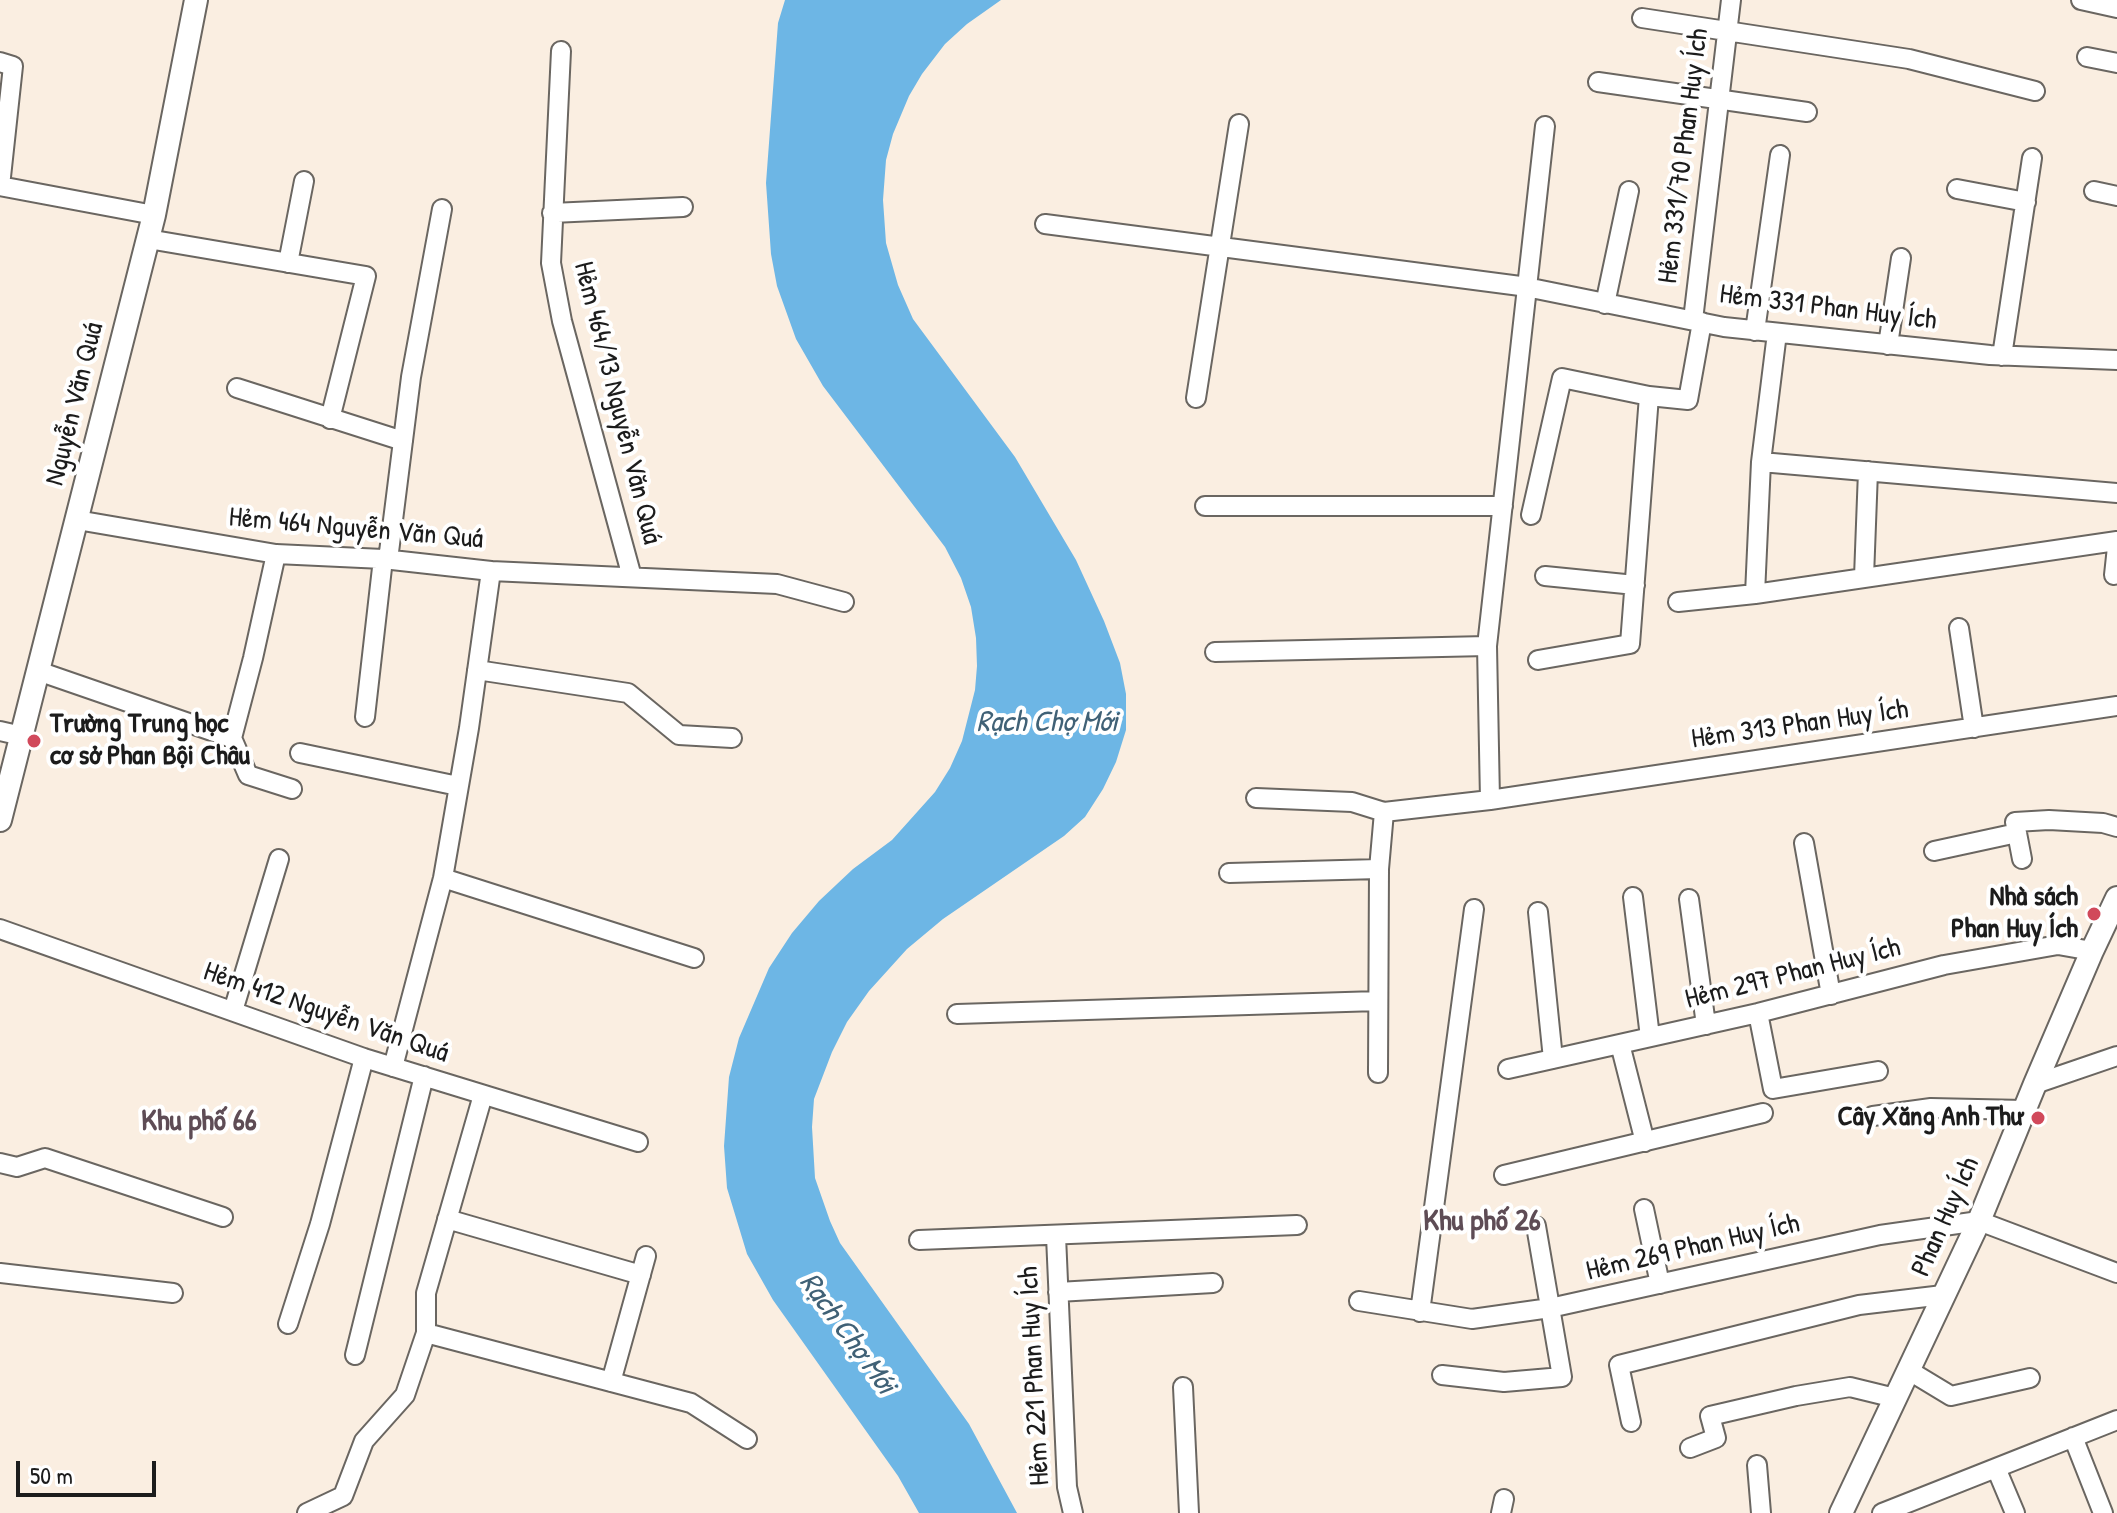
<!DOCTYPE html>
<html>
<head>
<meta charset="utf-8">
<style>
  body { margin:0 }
  #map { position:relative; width:2117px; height:1513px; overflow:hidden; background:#faeee1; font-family:"Patrick Hand",sans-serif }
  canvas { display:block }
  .scale { position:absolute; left:16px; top:1461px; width:140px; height:36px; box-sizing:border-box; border:4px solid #1c1c1c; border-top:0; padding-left:10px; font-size:24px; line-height:28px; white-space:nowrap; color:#1c1c1c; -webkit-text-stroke:6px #fff; paint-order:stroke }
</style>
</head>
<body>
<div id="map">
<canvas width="2117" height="1513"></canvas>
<div class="scale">50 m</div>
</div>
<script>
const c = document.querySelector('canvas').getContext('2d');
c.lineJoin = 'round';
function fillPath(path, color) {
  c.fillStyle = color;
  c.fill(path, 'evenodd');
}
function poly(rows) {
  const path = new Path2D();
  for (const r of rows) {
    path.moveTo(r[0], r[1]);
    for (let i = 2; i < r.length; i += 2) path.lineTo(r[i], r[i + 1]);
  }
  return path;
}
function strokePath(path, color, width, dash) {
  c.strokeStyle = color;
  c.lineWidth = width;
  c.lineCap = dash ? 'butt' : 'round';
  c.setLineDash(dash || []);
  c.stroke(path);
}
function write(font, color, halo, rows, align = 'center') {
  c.font = font + ' "Patrick Hand",sans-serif';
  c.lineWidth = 8;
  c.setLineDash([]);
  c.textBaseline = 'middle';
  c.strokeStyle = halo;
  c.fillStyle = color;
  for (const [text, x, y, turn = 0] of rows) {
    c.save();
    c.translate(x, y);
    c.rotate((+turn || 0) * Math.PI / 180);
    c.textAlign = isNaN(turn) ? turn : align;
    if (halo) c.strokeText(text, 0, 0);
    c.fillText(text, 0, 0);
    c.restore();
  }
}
fillPath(poly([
  [785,0,1001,0,967,24,945,44,922,74,909,96,893,134,886,160,883,200,886,243,898,285,913,319,1015,457,1076,560,1104,621,1120,663,1126,694,1126,730,1116,762,1103,789,1085,817,1064,836,943,919,907,949,869,991,847,1022,832,1052,814,1099,812,1127,815,1178,830,1221,840,1243,969,1424,1017,1513,919,1513,898,1476,773,1300,747,1254,727,1188,724,1146,729,1077,739,1038,769,968,792,933,819,901,853,869,892,840,935,792,950,768,962,741,975,690,977,666,976,638,971,607,961,578,945,547,823,386,796,339,777,286,771,254,766,183,778,23]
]), '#6db6e5');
const minor = poly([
  [2081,0,2117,8],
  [1642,18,1909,59,2035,91],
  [561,51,551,263,562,321,632,577],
  [2087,57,2117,63],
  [0,62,13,66,0,186],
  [1598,82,1807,112],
  [0,186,154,215],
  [1957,189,2026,202],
  [2094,191,2117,196],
  [552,213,683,207],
  [1045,224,1528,287],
  [148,239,366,276,330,419],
  [288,263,304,181],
  [1536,289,1724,327,1990,355,2117,360],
  [1605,304,1629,191],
  [1693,320,1731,0],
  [1755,331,1780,155],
  [1888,345,1901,258],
  [2002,356,2032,158],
  [237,388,403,441],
  [1196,398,1239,124],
  [1761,462,2117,493],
  [1205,506,1503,506],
  [1531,515,1562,378,1649,396],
  [77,520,276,554,383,559,491,571,777,584,844,602],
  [388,560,411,377,442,209],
  [2114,575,2117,547],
  [1545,576,1635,585],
  [1864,577,1868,471],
  [1755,594,1761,462,1777,333],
  [1678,602,1755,594,2117,541],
  [1959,628,1974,728],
  [1215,652,1487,646],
  [1538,660,1630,644,1649,396,1688,400,1702,322],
  [477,670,628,693,679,735,732,738],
  [38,671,232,738,248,775,292,789],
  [365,717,383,559],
  [0,731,22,736],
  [232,738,253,658,276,554],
  [300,753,458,786],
  [1256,798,1352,802,1384,812],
  [1490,800,1487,646,1545,126],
  [2017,833,2022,859],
  [1804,843,1831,995],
  [1934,851,2017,833,2015,822,2049,820,2103,823,2117,827],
  [1229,873,1379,869],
  [443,878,694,958],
  [1633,897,1650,1037],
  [1689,899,1706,1025],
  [1538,912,1553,1059],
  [0,929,364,1058,638,1142],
  [233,1011,279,859],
  [1758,1013,1773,1089,1878,1071],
  [957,1014,1378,1001],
  [1620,1044,1645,1142],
  [393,1067,443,878,469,728,491,571],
  [1508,1069,1758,1013,1944,965,2058,945,2092,951],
  [1378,1073,1379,869,1384,812,1490,800,2117,706],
  [2035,1084,2117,1056],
  [1873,1116,1931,1108,2024,1110],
  [0,1163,17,1167,45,1158,223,1217],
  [1504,1175,1763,1113],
  [1644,1209,1660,1284],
  [447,1219,641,1275],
  [1056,1236,1067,1487,1073,1513],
  [919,1240,1297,1225],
  [0,1273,173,1293],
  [1058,1292,1213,1283],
  [1359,1301,1472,1319,1550,1308,1880,1235,1979,1221,2117,1273],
  [1420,1312,1474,909],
  [288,1324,320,1224,364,1058],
  [426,1333,691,1403,747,1439],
  [355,1355,424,1076],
  [1908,1370,1951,1396,2030,1378],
  [1442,1375,1504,1382,1562,1377,1536,1226],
  [611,1382,646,1256],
  [1183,1387,1189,1513],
  [1631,1422,1619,1365,1859,1305,1943,1295],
  [2073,1437,2103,1513],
  [1690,1448,1716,1438,1710,1416,1796,1396,1850,1387,1895,1398],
  [1757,1465,1761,1513],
  [1996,1468,2015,1513],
  [307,1513,343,1496,364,1441,405,1395,426,1333,426,1293,483,1095],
  [1501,1513,1504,1499],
  [1882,1513,2117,1420]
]);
const major = poly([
  [0,820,154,215,196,0],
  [1841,1513,1979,1221,2035,1084,2092,951,2117,898]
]);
strokePath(minor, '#6a6661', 22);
strokePath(major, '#6a6661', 26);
strokePath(minor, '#fff', 18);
strokePath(major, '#fff', 22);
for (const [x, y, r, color] of [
  [34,741,8,"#d1495b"],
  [2094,914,8,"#d1495b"],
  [2038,1118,8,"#d1495b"]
]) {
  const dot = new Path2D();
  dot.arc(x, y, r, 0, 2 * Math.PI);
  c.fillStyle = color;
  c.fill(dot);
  strokePath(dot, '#fff', 3);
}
write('28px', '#1c1c1c', '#fff', [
  ["Hẻm 331/70 Phan Huy Ích",1684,156,-83],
  ["Hẻm 331 Phan Huy Ích",1828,308,7],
  ["Hẻm 464/13 Nguyễn Văn Quá",617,403,76],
  ["Nguyễn Văn Quá",75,404,-76],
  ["Hẻm 464 Nguyễn Văn Quá",356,529,5],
  ["Hẻm 313 Phan Huy Ích",1800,725,-8],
  ["Hẻm 297 Phan Huy Ích",1793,974,-14],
  ["Hẻm 412 Nguyễn Văn Quá",326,1013,19],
  ["Phan Huy Ích",1946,1217,-66],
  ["Hẻm 269 Phan Huy Ích",1693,1248,-13],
  ["Hẻm 221 Phan Huy Ích",1035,1376,-93]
]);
write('bold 28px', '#1c1c1c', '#fff', [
  ["Trường Trung học",50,725,"left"],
  ["cơ sở Phan Bội Châu",50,757,"left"],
  ["Nhà sách",2078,898],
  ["Phan Huy Ích",2078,930],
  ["Cây Xăng Anh Thư",2022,1118]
], 'right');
write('italic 30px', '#406176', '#fff', [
  ["Rạch Chợ Mới",1047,723],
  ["Rạch Chợ Mới",847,1334,54]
]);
write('bold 30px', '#5e4c55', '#fff', [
  ["Khu phố 66",199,1122],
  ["Khu phố 26",1482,1222]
]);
</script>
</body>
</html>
